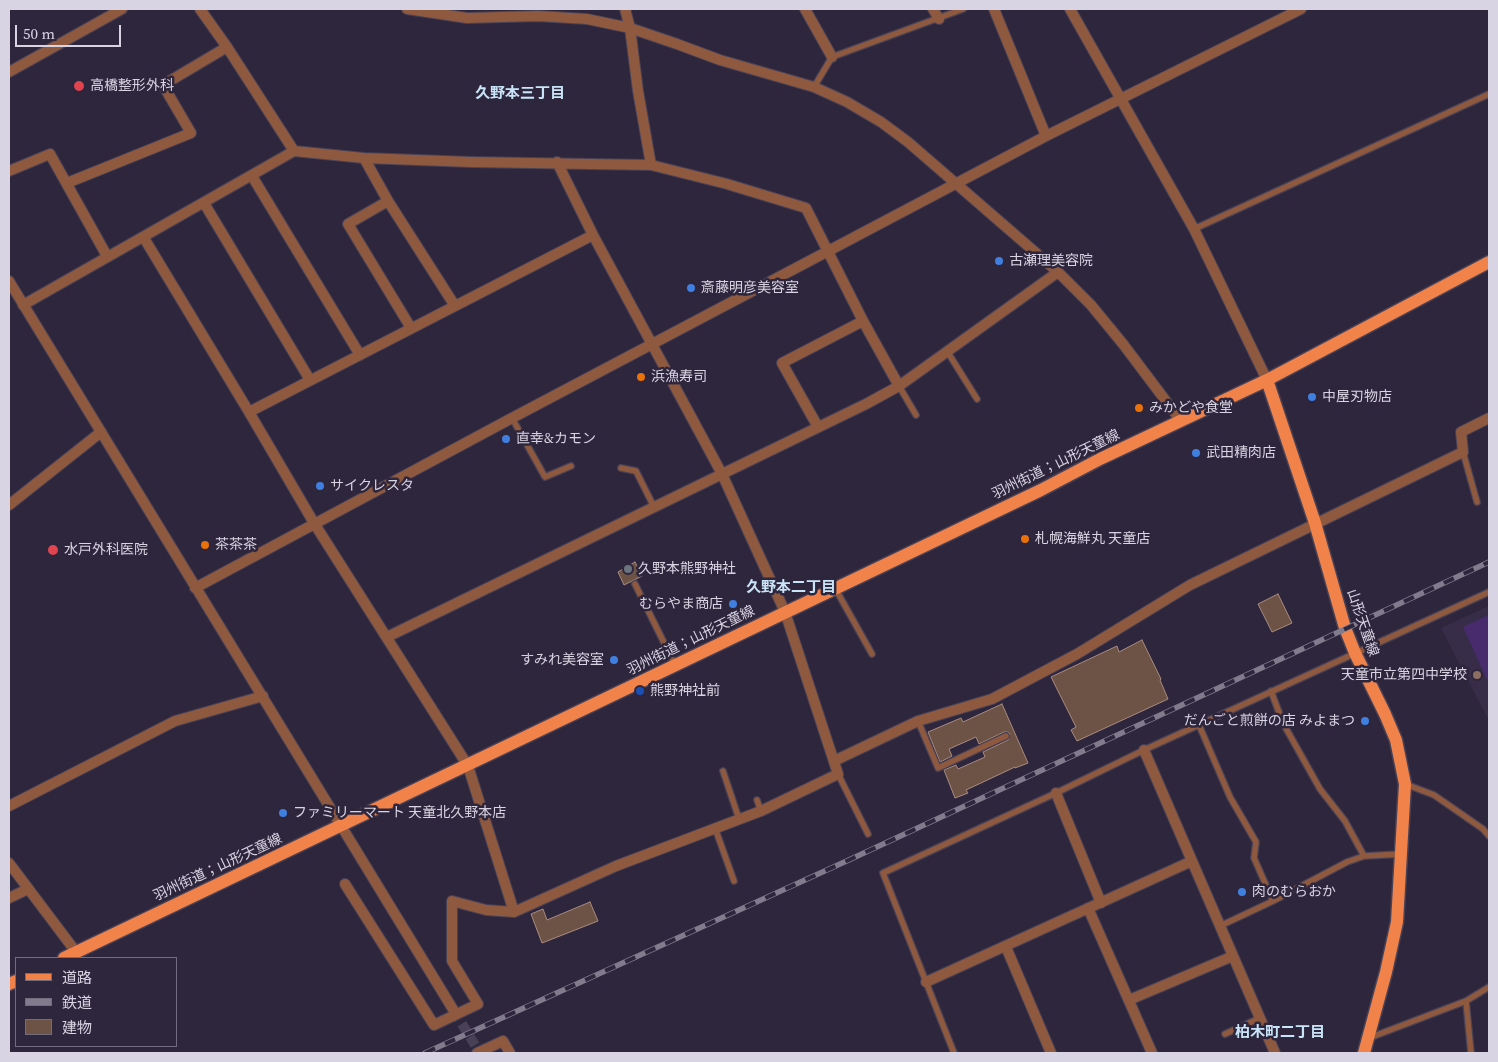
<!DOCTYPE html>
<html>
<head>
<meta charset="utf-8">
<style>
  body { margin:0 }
  #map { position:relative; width:1498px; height:1062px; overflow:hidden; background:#2e263c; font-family:"Source Serif 4","Noto Sans JP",serif }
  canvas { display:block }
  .frame { position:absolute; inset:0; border:10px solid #d9d4e3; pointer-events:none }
  .legend { position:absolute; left:15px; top:957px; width:162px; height:90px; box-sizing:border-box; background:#2e263c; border:1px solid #726c7f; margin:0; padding:6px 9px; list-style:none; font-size:15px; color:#d9d4e3 }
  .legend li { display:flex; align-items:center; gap:10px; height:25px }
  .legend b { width:25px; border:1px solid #726c7f }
  .scale { position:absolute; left:15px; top:25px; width:106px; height:22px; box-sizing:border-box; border:2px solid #d9d4e3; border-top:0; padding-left:6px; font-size:15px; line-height:18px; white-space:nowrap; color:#d9d4e3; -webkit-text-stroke:4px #2e263c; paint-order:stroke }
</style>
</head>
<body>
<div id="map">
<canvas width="1498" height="1062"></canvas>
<div class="frame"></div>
<ul class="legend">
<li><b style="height:6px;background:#f1824a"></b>道路</li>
<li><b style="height:6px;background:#817b8d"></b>鉄道</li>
<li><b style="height:14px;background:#6d5246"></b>建物</li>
</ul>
<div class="scale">50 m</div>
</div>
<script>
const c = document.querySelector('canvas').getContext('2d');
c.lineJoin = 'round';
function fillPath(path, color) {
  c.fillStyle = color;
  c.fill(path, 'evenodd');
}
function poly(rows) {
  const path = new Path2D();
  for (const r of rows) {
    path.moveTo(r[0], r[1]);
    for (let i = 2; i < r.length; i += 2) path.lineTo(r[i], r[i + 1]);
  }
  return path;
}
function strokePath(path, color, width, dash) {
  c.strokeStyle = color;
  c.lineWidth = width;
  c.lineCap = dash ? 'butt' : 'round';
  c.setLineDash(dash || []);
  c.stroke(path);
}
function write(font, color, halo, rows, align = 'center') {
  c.font = font + ' "Source Serif 4","Noto Sans JP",serif';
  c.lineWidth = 5;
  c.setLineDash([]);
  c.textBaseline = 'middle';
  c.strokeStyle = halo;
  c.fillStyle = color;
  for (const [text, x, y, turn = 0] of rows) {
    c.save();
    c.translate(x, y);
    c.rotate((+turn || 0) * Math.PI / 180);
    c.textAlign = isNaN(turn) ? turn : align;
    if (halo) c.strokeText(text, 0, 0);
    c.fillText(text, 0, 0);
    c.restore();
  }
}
fillPath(poly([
  [1489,606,1489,721,1441,628]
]), '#372d49');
fillPath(poly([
  [1489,615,1489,684,1463,627]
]), '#472b6c');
const building = poly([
  [635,562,642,576,624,585,618,572,635,562],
  [1278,594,1292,623,1272,632,1258,604,1278,594],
  [1142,640,1161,679,1160,680,1168,699,1077,741,1071,730,1076,727,1051,677,1117,646,1119,652,1142,640],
  [1002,704,1028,763,1015,768,1015,767,966,790,968,793,955,798,944,770,956,765,958,769,985,757,983,752,1008,740,1010,734,1008,732,1004,732,979,744,976,737,949,749,952,756,940,762,928,732,961,718,963,722,1002,704],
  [590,902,598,921,542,943,531,914,543,909,547,920,590,902]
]);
fillPath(building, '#6d5246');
strokePath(building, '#aa8c80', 1);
strokePath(poly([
  [454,1011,480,1053]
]), '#484055', 10, [10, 5]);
const service = poly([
  [814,87,832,57,963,9],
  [1194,229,1489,94],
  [947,351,977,399],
  [899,386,916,415],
  [512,418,545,477,571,466],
  [1463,452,1477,502],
  [621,468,636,471,654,507],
  [635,584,675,665],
  [835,588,872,654],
  [1271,691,1283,723,1320,789,1345,821,1364,856],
  [918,721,938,768,1006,736],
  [1199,725,1230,797,1256,842,1254,858,1273,901],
  [723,771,739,819],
  [838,774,868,834],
  [1405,784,1434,795,1483,829,1489,836],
  [757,800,761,811],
  [715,828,734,881],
  [1220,926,1273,901,1347,862,1364,856,1401,854],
  [1466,1001,1471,1053],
  [1225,1034,1260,1018],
  [1369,1038,1466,1001,1489,987],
  [954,1053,883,873,1056,793,1144,750,1489,592]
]);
const minor = poly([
  [200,9,227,47,294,151],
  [407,9,467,18,538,16,587,19,630,28,677,44,720,60,814,87,847,102,881,122,908,142,1058,272,1091,305,1123,344,1181,421],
  [625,9,630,28,638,91,651,165],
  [805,9,832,57],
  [933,9,939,19],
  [994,9,1046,136],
  [364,158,388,201,455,306],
  [9,171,50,154,107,256],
  [252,176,360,355],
  [67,183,191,133,163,85,227,47],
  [388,201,348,224,411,328],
  [204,203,310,380],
  [144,238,249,412,314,523,468,766,514,912,616,866,761,811,838,774,785,612,722,474,593,235,557,162],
  [23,305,294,151,364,158,471,162,651,165,727,184,806,208,863,321,899,386],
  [249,412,593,235],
  [818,427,782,363,863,321],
  [9,505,101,432],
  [195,588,512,418,1046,136,1301,9],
  [387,637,866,404,899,386,1058,272],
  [1144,750,1275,1053],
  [834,761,918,721,992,699,1077,654,1190,585,1463,452,1461,432,1489,418],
  [1056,793,1101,903],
  [9,806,175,721,263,696],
  [9,863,76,952],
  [345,884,434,1025,478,1004,452,961,452,901,486,910,514,912],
  [9,898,28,889],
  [1088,908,1152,1053],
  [1006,947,1051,1053],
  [926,982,1192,861],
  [1129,1000,1233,956],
  [477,1053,503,1041,510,1053]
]);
const tertiary = poly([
  [1070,9,1194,229,1267,380],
  [9,72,122,9],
  [9,281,454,1011]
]);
const primary = poly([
  [1267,380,1315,523,1345,628,1355,653,1385,714,1396,740,1405,784,1397,922,1386,972,1364,1053],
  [64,958,1041,490,1100,459,1267,380,1489,262],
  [9,984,16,981]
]);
strokePath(service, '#494257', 8);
strokePath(minor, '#494257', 12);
strokePath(tertiary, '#494257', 12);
strokePath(primary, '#494257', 15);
strokePath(service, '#8e593f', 5.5);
strokePath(minor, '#8e593f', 10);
strokePath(tertiary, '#8e593f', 10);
strokePath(primary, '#f1824a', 12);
const rail = poly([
  [425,1053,851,859,1489,562]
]);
strokePath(rail, '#817b8d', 5.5);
strokePath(rail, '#2e263c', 4, [11]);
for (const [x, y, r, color] of [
  [79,86,6,"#e0444e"],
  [999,261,5,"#3f7fe0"],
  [691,288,5,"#3f7fe0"],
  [641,377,5,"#e8710a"],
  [1312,397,5,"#3f7fe0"],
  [1139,408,5,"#e8710a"],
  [506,439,5,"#3f7fe0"],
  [1196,453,5,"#3f7fe0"],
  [320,486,5,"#3f7fe0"],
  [1025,539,5,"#e8710a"],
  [205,545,5,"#e8710a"],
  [53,550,6,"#e0444e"],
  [628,569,5,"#6b7280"],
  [733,604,5,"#3f7fe0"],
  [614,660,5,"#3f7fe0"],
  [1477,675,5,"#8d6e63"],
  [640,691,5,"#1a4fb4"],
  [1365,721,5,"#3f7fe0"],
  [283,813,5,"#3f7fe0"],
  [1242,892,5,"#3f7fe0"]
]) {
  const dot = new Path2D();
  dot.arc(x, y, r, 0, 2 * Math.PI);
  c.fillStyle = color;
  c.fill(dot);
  strokePath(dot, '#2e263c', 2);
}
write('14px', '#d9d4e3', '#2e263c', [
  ["高橋整形外科",90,86],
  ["古瀬理美容院",1009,261],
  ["斎藤明彦美容室",701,288],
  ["浜漁寿司",651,377],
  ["中屋刃物店",1322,397],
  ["みかどや食堂",1149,408],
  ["直幸&カモン",516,439],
  ["武田精肉店",1206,453],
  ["サイクレスタ",330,486],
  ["札幌海鮮丸 天童店",1035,539],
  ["茶茶茶",215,545],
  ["水戸外科医院",64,550],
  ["久野本熊野神社",638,569],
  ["むらやま商店",723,604,"right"],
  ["すみれ美容室",604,660,"right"],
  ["天童市立第四中学校",1467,675,"right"],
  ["熊野神社前",650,691],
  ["だんごと煎餅の店 みよまつ",1355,721,"right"],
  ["ファミリーマート 天童北久野本店",293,813],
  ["肉のむらおか",1252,892]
], 'left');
write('14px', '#d9d4e3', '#2e263c', [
  ["羽州街道；山形天童線",1056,465,-26],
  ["山形天童線",1362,623,71],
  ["羽州街道；山形天童線",691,641,-26],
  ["羽州街道；山形天童線",218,868,-25]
]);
write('bold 15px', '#c9e3f8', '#2e263c', [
  ["久野本三丁目",520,94],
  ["久野本二丁目",791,588],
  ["柏木町二丁目",1280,1033]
]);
</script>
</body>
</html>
